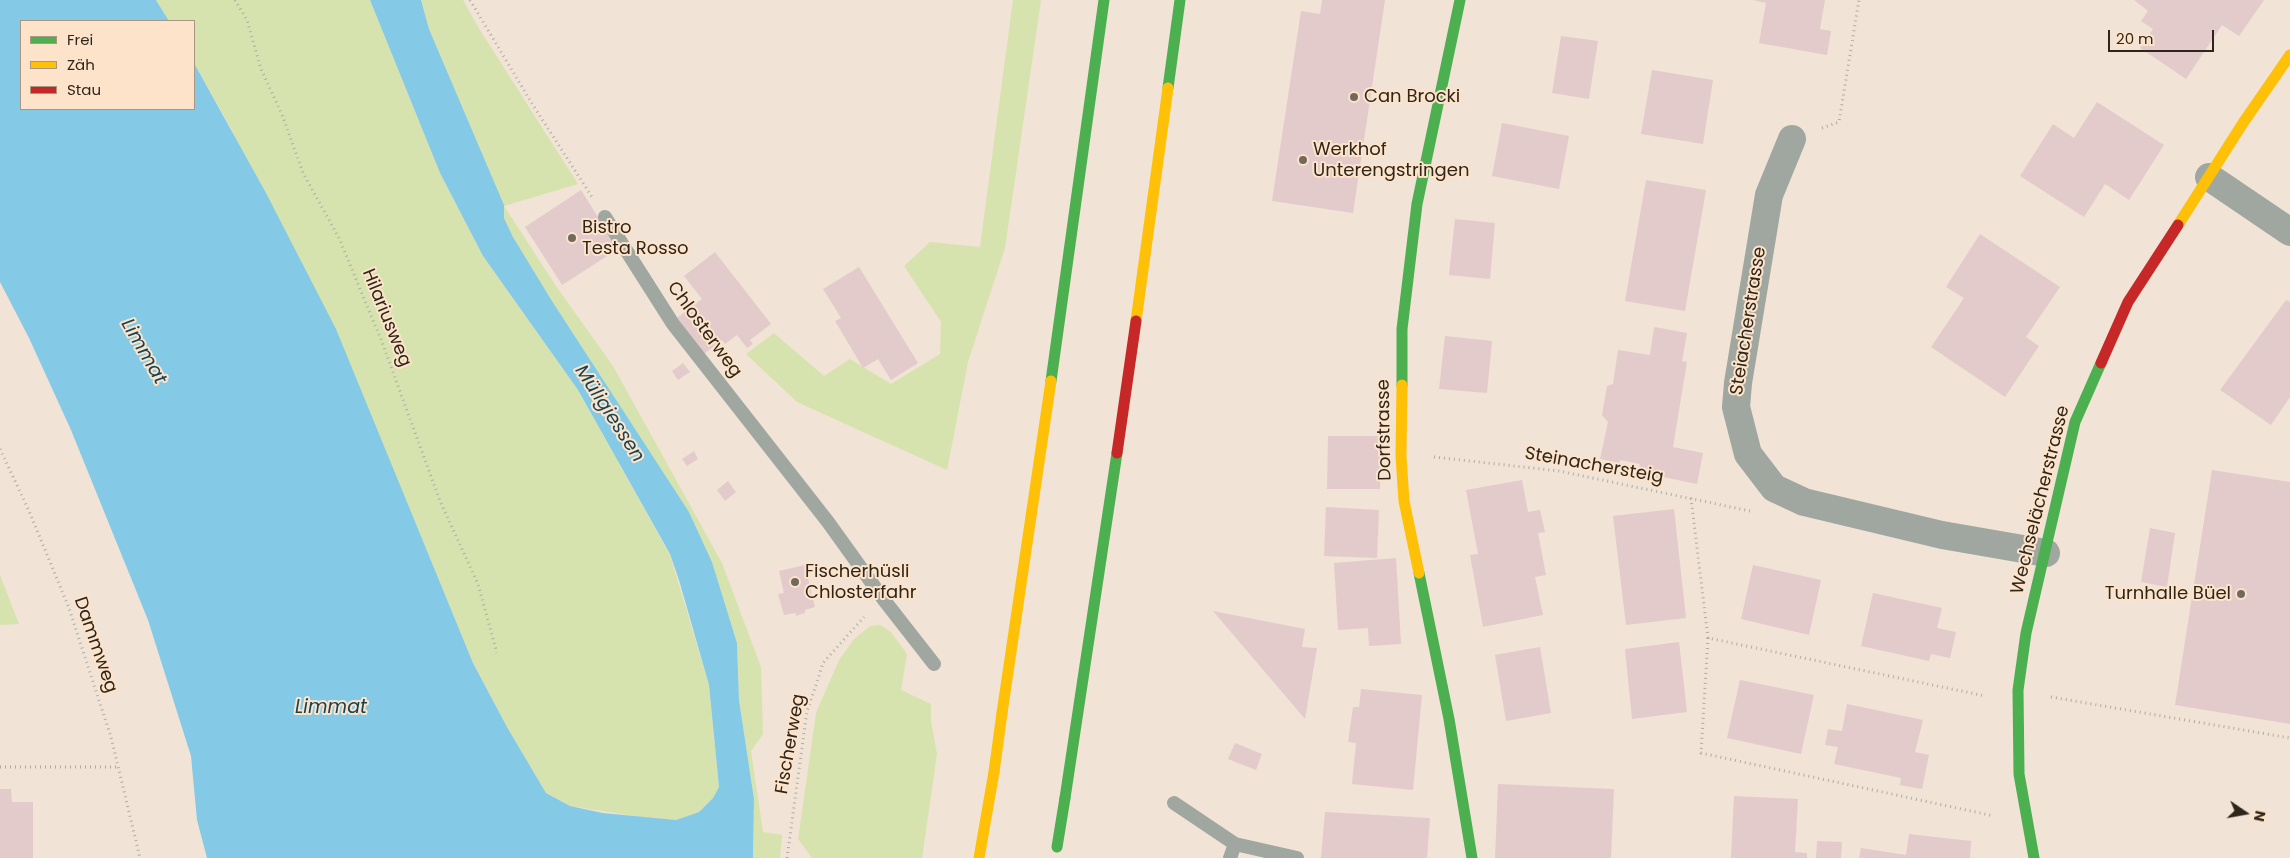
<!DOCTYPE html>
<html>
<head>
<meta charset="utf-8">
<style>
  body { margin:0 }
  #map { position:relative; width:2290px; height:858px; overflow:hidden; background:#f1e3d5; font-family:Poppins,sans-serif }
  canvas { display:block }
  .legend { position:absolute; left:20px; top:20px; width:175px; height:90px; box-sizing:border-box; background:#fde3c9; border:1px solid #aa9783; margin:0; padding:6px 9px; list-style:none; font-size:15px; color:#2e251b }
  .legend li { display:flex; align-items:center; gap:10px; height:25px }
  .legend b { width:25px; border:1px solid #aa9783 }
  .north { position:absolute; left:2220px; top:788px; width:50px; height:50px; -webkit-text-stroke:4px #fde3c9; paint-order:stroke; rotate:102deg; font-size:14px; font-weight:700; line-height:20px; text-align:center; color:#2e251b }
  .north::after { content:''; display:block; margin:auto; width:18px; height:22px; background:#2e251b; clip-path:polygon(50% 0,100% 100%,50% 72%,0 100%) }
  .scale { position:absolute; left:2108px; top:30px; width:106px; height:22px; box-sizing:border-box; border:2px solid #2e251b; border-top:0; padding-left:6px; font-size:15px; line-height:18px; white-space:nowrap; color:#2e251b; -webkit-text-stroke:4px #fde3c9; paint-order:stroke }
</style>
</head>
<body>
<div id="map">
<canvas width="2290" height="858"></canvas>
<ul class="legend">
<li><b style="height:6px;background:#4caf50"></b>Frei</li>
<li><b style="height:6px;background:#ffc107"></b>Zäh</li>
<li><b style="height:6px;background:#c62828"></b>Stau</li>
</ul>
<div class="north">N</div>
<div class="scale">20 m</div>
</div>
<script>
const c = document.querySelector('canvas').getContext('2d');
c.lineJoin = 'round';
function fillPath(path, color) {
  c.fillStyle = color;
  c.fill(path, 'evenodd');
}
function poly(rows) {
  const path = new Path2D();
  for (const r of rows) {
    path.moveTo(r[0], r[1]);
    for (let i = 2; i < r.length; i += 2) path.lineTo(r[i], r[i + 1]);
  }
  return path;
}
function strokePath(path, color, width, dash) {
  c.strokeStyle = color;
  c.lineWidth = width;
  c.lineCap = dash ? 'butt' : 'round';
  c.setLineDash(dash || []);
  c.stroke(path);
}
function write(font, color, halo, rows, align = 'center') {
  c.font = font + ' Poppins,sans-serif';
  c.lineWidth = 4;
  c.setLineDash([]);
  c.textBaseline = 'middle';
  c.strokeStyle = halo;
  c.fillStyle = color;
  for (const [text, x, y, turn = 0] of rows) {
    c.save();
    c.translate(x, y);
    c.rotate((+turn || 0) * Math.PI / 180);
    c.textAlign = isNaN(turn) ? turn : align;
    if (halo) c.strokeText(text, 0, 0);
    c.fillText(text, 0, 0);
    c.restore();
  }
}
fillPath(poly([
  [156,0,370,0,440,173,483,256,578,390,670,555,709,685,719,787,713,798,699,812,676,820,641,817,570,806,546,793,507,727,473,663,410,510,229,125,194,63,194,21,169,21],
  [421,0,463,0,478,27,578,184,504,206,556,286,613,366,722,563,761,667,763,734,751,751,763,832,782,835,780,858,753,858,754,799,739,700,737,643,712,562,689,512,552,301,513,237,504,218,504,205,429,29],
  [1013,0,1041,0,1005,248,968,362,947,470,797,402,746,354,774,333,824,376,850,359,891,384,940,354,941,322,904,266,930,242,980,247],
  [0,575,19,624,0,625],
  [880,625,891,632,907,654,901,690,931,704,931,721,937,754,922,858,812,858,798,839,816,713,839,660,854,639,870,626]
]), '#d7e3ae');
fillPath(poly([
  [0,0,156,0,169,21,21,21,21,109,194,109,194,63,266,193,336,329,473,663,507,727,546,793,570,806,603,813,676,820,699,812,713,798,719,787,709,685,679,580,670,554,578,390,483,256,440,173,370,0,421,0,429,29,504,205,504,218,513,237,552,301,689,512,712,562,737,643,739,700,754,799,753,858,207,858,197,820,191,756,148,620,71,430,29,338,0,282]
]), '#84cae6');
fillPath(poly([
  [1322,0,1385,0,1353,213,1272,201,1301,11,1320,14],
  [1753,0,1825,0,1820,29,1831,31,1827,55,1759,43,1766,3],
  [2134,0,2264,0,2239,36,2222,25,2186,79,2140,48,2153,29,2141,21,2148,11],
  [1561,36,1598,41,1589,99,1552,93],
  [1652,70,1713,80,1703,144,1641,134],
  [2097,102,2164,145,2129,200,2105,184,2084,217,2020,176,2053,124,2074,138],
  [1502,123,1569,136,1559,189,1492,176],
  [1646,180,1706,190,1685,311,1625,301],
  [581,190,618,249,562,285,525,227],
  [1455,219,1495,223,1490,279,1449,275],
  [1980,234,2060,287,2026,337,2039,346,2005,397,1931,347,1964,298,1946,287],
  [715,252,771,324,750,340,753,344,747,348,737,335,725,344,722,340,704,354,677,318,702,299,684,276],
  [859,267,918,363,891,380,878,359,863,368,835,321,841,318,823,289],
  [2286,300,2290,302,2290,397,2271,425,2220,390],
  [1654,327,1687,333,1682,361,1687,362,1673,447,1703,453,1697,484,1663,477,1663,481,1637,476,1640,464,1620,460,1620,463,1600,459,1608,422,1602,415,1607,386,1613,384,1618,350,1650,355],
  [1445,336,1492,341,1487,393,1439,389],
  [683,363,690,372,678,380,672,371],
  [1328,436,1381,436,1380,489,1327,489],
  [694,451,698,459,687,466,682,459],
  [2212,470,2290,482,2290,724,2175,705],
  [1522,480,1528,512,1540,510,1545,532,1538,533,1546,575,1535,577,1543,615,1483,627,1470,555,1478,554,1466,490],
  [728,481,736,492,725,501,717,490],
  [1326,507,1379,510,1377,558,1324,556],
  [1674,509,1686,618,1626,625,1613,516],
  [2150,528,2175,533,2167,587,2141,582],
  [1396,558,1401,644,1369,646,1368,628,1338,630,1334,563],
  [805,565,815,607,805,610,805,613,796,616,796,613,784,615,778,594,784,593,779,571],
  [1753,565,1821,580,1809,635,1741,619],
  [1873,593,1942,608,1937,628,1956,632,1950,658,1931,654,1929,661,1861,646],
  [1213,611,1305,629,1302,647,1317,648,1305,719],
  [1679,642,1687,712,1632,719,1625,649],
  [1540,647,1551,713,1506,721,1495,655],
  [1740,680,1814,695,1801,754,1727,738],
  [1361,689,1422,695,1413,790,1352,784,1356,743,1348,742,1353,707,1359,707],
  [1847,704,1923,720,1915,752,1929,755,1922,789,1900,785,1901,778,1834,764,1838,747,1825,745,1828,729,1842,731],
  [1235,743,1262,754,1256,770,1228,759],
  [1498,784,1614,789,1611,858,1495,858],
  [0,789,11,789,12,802,33,802,33,858,0,858],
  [1734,796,1798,799,1795,852,1807,853,1807,858,1731,858],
  [1325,812,1430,818,1427,858,1321,858],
  [1909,834,1971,841,1970,858,1859,858,1861,848,1906,855],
  [1817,841,1842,842,1841,858,1816,858]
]), '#e3cbcc');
strokePath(poly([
  [235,0,247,20,261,69,283,117,303,173,339,238,382,342,440,501,478,584,497,653],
  [470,0,531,102,592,197],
  [1822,128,1839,122,1859,0],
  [0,449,29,511,69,608,111,737,140,858],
  [1434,457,1559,471,1750,511],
  [1691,498,1708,638,1985,696],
  [1708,638,1701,753,1994,816],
  [2051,697,2290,738],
  [0,767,118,767],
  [787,858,807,711,815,688,823,663,864,617]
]), '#aeada5', 3, [1, 4]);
strokePath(poly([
  [605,217,673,324,828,522,884,600,934,664],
  [1174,803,1235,844,1297,858],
  [1230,858,1235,844]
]), '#9fa7a0', 14);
strokePath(poly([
  [1792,139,1769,195,1738,383,1736,407,1748,454,1774,488,1804,502,1942,535,2046,553],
  [2209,177,2290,232]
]), '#9fa7a0', 28);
strokePath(poly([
  [1168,88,1180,0],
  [1051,381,1104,0],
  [1402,385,1402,329,1417,204,1460,0],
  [1419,573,1449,719,1472,858],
  [1065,798,1117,453],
  [2034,858,2019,774,2018,690,2026,633,2075,422,2101,363]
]), '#4caf50', 11);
strokePath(poly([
  [2178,225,2243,123,2290,55],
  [1136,321,1168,88],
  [1402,385,1401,456,1404,501,1419,573],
  [1002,713,1051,381],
  [979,858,994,772]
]), '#ffc107', 11);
strokePath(poly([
  [2101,363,2128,302,2178,225],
  [1117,453,1136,321]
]), '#c62828', 11);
strokePath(poly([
  [1057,847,1065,798]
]), '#4caf50', 11);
strokePath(poly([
  [994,772,1002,713]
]), '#ffc107', 11);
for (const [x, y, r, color] of [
  [1354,97,5,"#72685c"],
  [1303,160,5,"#72685c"],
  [572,238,5,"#72685c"],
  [795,582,5,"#72685c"],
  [2241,594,5,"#72685c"]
]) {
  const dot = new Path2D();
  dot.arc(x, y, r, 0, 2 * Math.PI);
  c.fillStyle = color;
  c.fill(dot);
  strokePath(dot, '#fde3c9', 2);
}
write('18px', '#2e251b', '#fde3c9', [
  ["Can Brocki",1364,97],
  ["Werkhof",1313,150],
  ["Unterengstringen",1313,171],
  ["Bistro",582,228],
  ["Testa Rosso",582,249],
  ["Fischerhüsli",805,572],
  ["Chlosterfahr",805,593],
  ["Turnhalle Büel",2231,594,"right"]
], 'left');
write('18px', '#2e251b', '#fde3c9', [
  ["Hilariusweg",386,318,68],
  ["Steiacherstrasse",1749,321,-81],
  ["Chlosterweg",704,330,54],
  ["Dorfstrasse",1385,430,-91],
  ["Steinachersteig",1594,466,10],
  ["Wechselächerstrasse",2041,500,-76],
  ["Dammweg",95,645,71],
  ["Fischerweg",791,744,-80]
]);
write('italic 19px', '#144355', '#fde3c9', [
  ["Limmat",143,352,60],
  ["Müligiessen",609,414,57],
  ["Limmat",331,708]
]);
</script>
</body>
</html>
